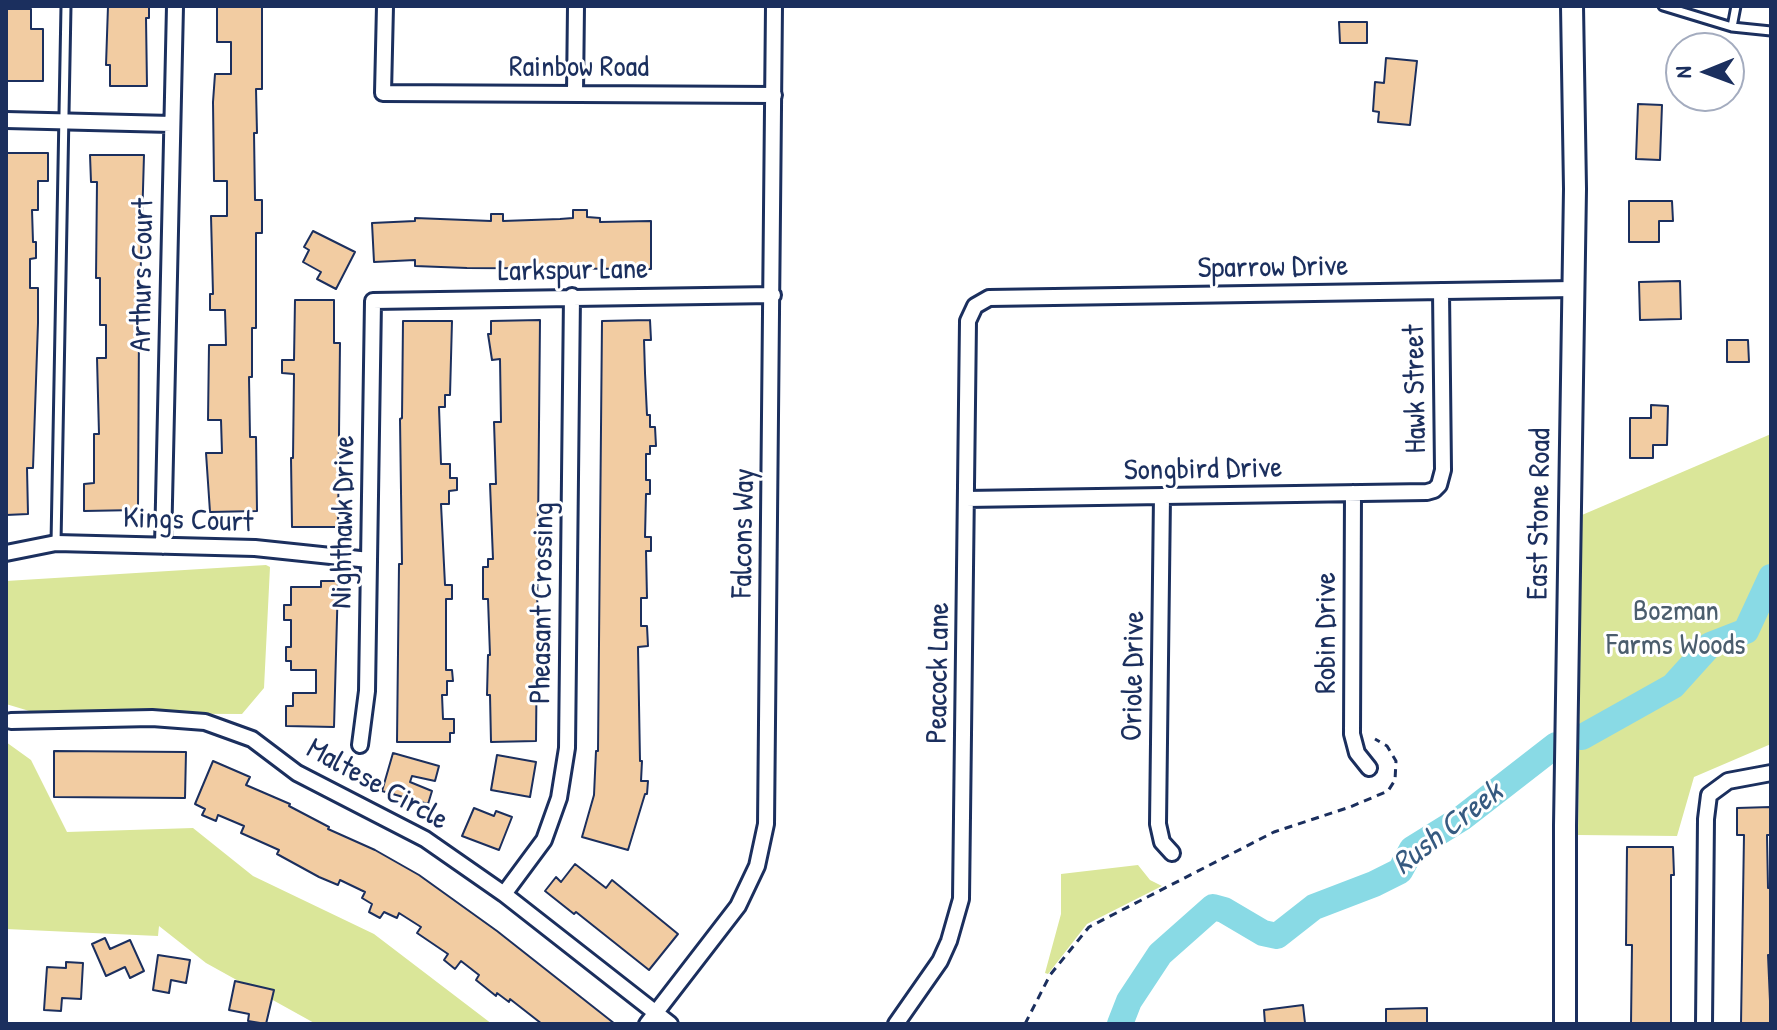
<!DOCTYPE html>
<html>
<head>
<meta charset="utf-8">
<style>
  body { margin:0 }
  #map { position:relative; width:1777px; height:1030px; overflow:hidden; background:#fff; font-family:"Patrick Hand",sans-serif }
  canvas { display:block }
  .frame { position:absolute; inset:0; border:8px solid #1b2f5e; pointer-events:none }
  .north { position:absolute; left:1665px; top:32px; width:80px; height:80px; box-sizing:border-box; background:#fff; border:2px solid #a4acbf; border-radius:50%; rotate:269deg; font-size:22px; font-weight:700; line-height:32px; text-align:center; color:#1b2f5e }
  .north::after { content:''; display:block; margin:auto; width:28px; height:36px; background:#1b2f5e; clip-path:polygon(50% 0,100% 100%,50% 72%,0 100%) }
</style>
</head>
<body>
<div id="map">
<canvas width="1777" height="1030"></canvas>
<div class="frame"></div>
<div class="north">N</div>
</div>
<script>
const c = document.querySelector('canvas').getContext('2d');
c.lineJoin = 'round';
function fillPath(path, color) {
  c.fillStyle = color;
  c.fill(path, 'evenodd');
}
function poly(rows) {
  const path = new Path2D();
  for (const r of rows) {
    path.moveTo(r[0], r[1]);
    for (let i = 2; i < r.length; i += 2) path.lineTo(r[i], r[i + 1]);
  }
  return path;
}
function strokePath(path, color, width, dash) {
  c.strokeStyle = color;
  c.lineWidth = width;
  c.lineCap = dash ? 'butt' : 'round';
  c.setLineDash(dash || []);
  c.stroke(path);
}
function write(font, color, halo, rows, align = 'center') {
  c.font = font + ' "Patrick Hand",sans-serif';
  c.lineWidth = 6;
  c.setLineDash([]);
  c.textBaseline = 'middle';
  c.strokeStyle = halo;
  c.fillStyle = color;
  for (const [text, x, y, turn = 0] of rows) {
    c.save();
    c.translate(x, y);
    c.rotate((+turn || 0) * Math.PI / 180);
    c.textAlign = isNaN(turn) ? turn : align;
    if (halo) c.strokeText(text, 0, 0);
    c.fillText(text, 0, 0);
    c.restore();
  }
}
fillPath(poly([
  [1771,434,1771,744,1694,777,1677,836,1578,835,1582,515],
  [266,565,270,567,264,688,242,714,36,713,6,704,6,581],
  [6,742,31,760,67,832,193,828,253,876,374,934,492,1024,316,1024,206,963,159,926,158,936,6,929],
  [1138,865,1150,880,1162,886,1087,924,1048,974,1045,973,1061,914,1061,874]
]), '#dae699');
strokePath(poly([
  [1582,737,1673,686,1710,645,1746,631,1771,577],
  [1120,1024,1129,1001,1160,954,1213,907,1224,910,1263,933,1277,936,1314,907,1374,884,1400,871,1412,849,1462,818,1556,745]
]), '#89dae5', 26);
const building = poly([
  [108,6,149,6,149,18,146,18,147,86,110,86,110,65,106,65,108,6],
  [262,6,262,89,256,89,257,133,254,133,255,200,262,200,262,233,256,233,256,328,252,328,252,377,249,377,250,437,256,437,257,511,210,512,206,453,222,453,221,420,208,420,209,345,226,345,225,310,210,310,210,294,213,294,211,216,227,216,227,181,214,181,213,102,215,74,231,74,231,42,217,42,217,7,262,6],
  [6,9,31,9,31,29,43,29,43,81,6,81,6,9],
  [1339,22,1367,22,1367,43,1340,43,1339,22],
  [1386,58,1417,61,1410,125,1378,122,1379,112,1373,111,1375,82,1384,83,1386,58],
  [1638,104,1662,105,1660,160,1636,159,1638,104],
  [6,153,48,153,48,181,38,181,38,210,32,210,33,242,36,242,36,258,30,259,30,288,38,288,38,323,33,468,27,468,28,514,6,515,6,153],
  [90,155,144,155,139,326,138,510,84,511,84,484,94,483,94,434,99,434,97,358,106,358,106,325,100,325,100,278,96,278,97,182,91,182,90,155],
  [1629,201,1672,201,1673,221,1659,221,1659,242,1629,242,1629,201],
  [573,210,587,210,587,217,600,218,600,222,651,221,651,269,467,268,415,266,415,260,374,262,372,223,415,221,415,218,491,221,491,214,503,214,503,221,560,219,573,218,573,210],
  [313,231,355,252,336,289,317,279,321,272,303,262,309,250,304,247,313,231],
  [1680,281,1681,319,1640,320,1639,282,1680,281],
  [295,300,334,300,334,343,340,343,338,527,292,527,291,458,293,458,294,374,282,373,282,360,294,360,295,300],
  [540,320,536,741,491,742,490,695,487,695,488,655,490,655,488,599,483,599,483,567,488,567,488,559,493,559,490,484,496,484,494,422,501,422,500,359,492,360,488,334,491,334,491,321,540,320],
  [650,320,651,340,644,340,645,373,647,415,650,415,650,427,655,427,656,446,650,446,650,454,646,454,646,480,650,480,650,494,646,494,645,537,651,537,651,551,646,551,647,598,641,598,641,626,647,626,648,646,638,647,640,761,642,761,641,781,648,781,647,794,645,794,628,850,582,837,594,795,596,751,598,751,602,321,650,320],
  [403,321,452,321,450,395,445,395,445,407,439,407,441,464,450,464,450,478,457,478,457,490,449,491,449,504,441,504,445,585,452,585,452,599,446,599,446,670,452,670,453,681,447,681,447,695,442,695,443,719,454,719,454,733,450,733,450,742,397,742,399,564,402,564,400,419,402,418,403,321],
  [1727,340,1748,340,1749,362,1727,362,1727,340],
  [1651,405,1668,406,1667,445,1653,445,1653,458,1630,458,1630,418,1651,418,1651,405],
  [321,581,338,581,334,727,286,726,286,706,293,706,293,693,316,693,316,670,291,670,291,661,286,661,286,647,291,647,291,620,284,620,284,605,291,605,291,587,321,587,321,581],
  [54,751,186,752,185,798,54,797,54,751],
  [393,753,439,766,435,781,412,776,410,782,432,791,428,804,382,791,393,753],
  [497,755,536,762,530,797,491,790,497,755],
  [213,761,250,777,246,785,290,804,289,806,329,827,328,829,375,850,419,875,497,931,615,1024,542,1024,510,999,509,1002,497,993,496,996,476,980,479,975,461,961,455,969,444,960,448,954,417,933,421,927,399,913,397,918,384,912,380,918,369,912,372,904,362,898,365,892,340,880,338,885,319,877,277,854,279,850,241,833,244,826,218,815,216,821,202,815,205,809,195,804,213,761],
  [1771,807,1771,835,1767,835,1768,888,1771,888,1771,955,1768,955,1771,1024,1741,1024,1744,835,1737,835,1737,808,1771,807],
  [474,808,494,816,496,811,512,817,499,850,462,836,474,808],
  [1627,847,1673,847,1674,875,1671,875,1671,1024,1631,1024,1632,945,1626,945,1627,847],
  [575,864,606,888,612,880,678,934,649,970,576,912,574,914,545,891,556,877,561,882,575,864],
  [105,938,110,949,130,940,144,971,130,978,125,967,106,976,92,944,105,938],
  [158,955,190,960,186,983,171,980,169,993,153,990,158,955],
  [66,962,83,963,81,999,62,998,61,1011,44,1010,47,967,66,968,66,962],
  [235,981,274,990,266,1024,248,1021,249,1014,229,1010,235,981],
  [1303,1005,1305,1023,1265,1024,1264,1010,1303,1005],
  [1427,1008,1427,1024,1386,1024,1386,1009,1427,1008]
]);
fillPath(building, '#f2cca2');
strokePath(building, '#1b2f5e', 2);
const service = poly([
  [1663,6,1732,27,1771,31],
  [1732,27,1736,6],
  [56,543,66,6]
]);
const minor = poly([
  [385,6,383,93,774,95],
  [575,93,576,6],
  [6,120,172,124],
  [1353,493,1352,734,1357,753,1369,768],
  [1162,496,1158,824,1162,842,1172,853],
  [966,499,1427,492,1434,490,1439,485,1443,470,1441,291],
  [163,546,175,6],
  [6,553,56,543,255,548,369,560],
  [11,721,152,718,205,722,252,739,297,773,425,839,504,894,670,1024],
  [360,745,367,691,373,301,773,295],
  [504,894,544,840,559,798,567,748,572,296],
  [647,1024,738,906,757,866,766,824,774,6],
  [896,1024,940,961,949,941,961,899,968,321,975,306,989,298,1574,289],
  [1704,1024,1706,819,1709,795,1728,781,1771,773]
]);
const secondary = poly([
  [1565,1024,1565,825,1575,189,1572,6]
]);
strokePath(service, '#1b2f5e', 13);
strokePath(minor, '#1b2f5e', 20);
strokePath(secondary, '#1b2f5e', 26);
strokePath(poly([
  [1025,1024,1050,975,1089,927,1274,832,1350,807,1388,791,1395,780,1396,761,1387,746,1375,739]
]), '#1b2f5e', 3, [8, 6]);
strokePath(service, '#fff', 7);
strokePath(minor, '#fff', 14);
strokePath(secondary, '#fff', 20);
write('30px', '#1b2f5e', '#fff', [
  ["Rainbow Road",579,68],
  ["Sparrow Drive",1273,268,-1],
  ["Larkspur Lane",573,271,-1],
  ["Arthurs Court",143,275,-89],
  ["Hawk Street",1416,389,-91],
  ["Songbird Drive",1203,470,-1],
  ["East Stone Road",1540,514,-89],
  ["Kings Court",188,521,2],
  ["Nighthawk Drive",344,522,-89],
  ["Falcons Way",744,533,-89],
  ["Pheasant Crossing",543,603,-89],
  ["Robin Drive",1327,633,-90],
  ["Peacock Lane",939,673,-89],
  ["Oriole Drive",1134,676,-89],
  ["Maltese Circle",377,785,29]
]);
write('30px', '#4b5d6d', '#fff', [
  ["Bozman",1676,612],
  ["Farms Woods",1676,646]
]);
write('italic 32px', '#365a80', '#fff', [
  ["Rush Creek",1448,829,-38]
]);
</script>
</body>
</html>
